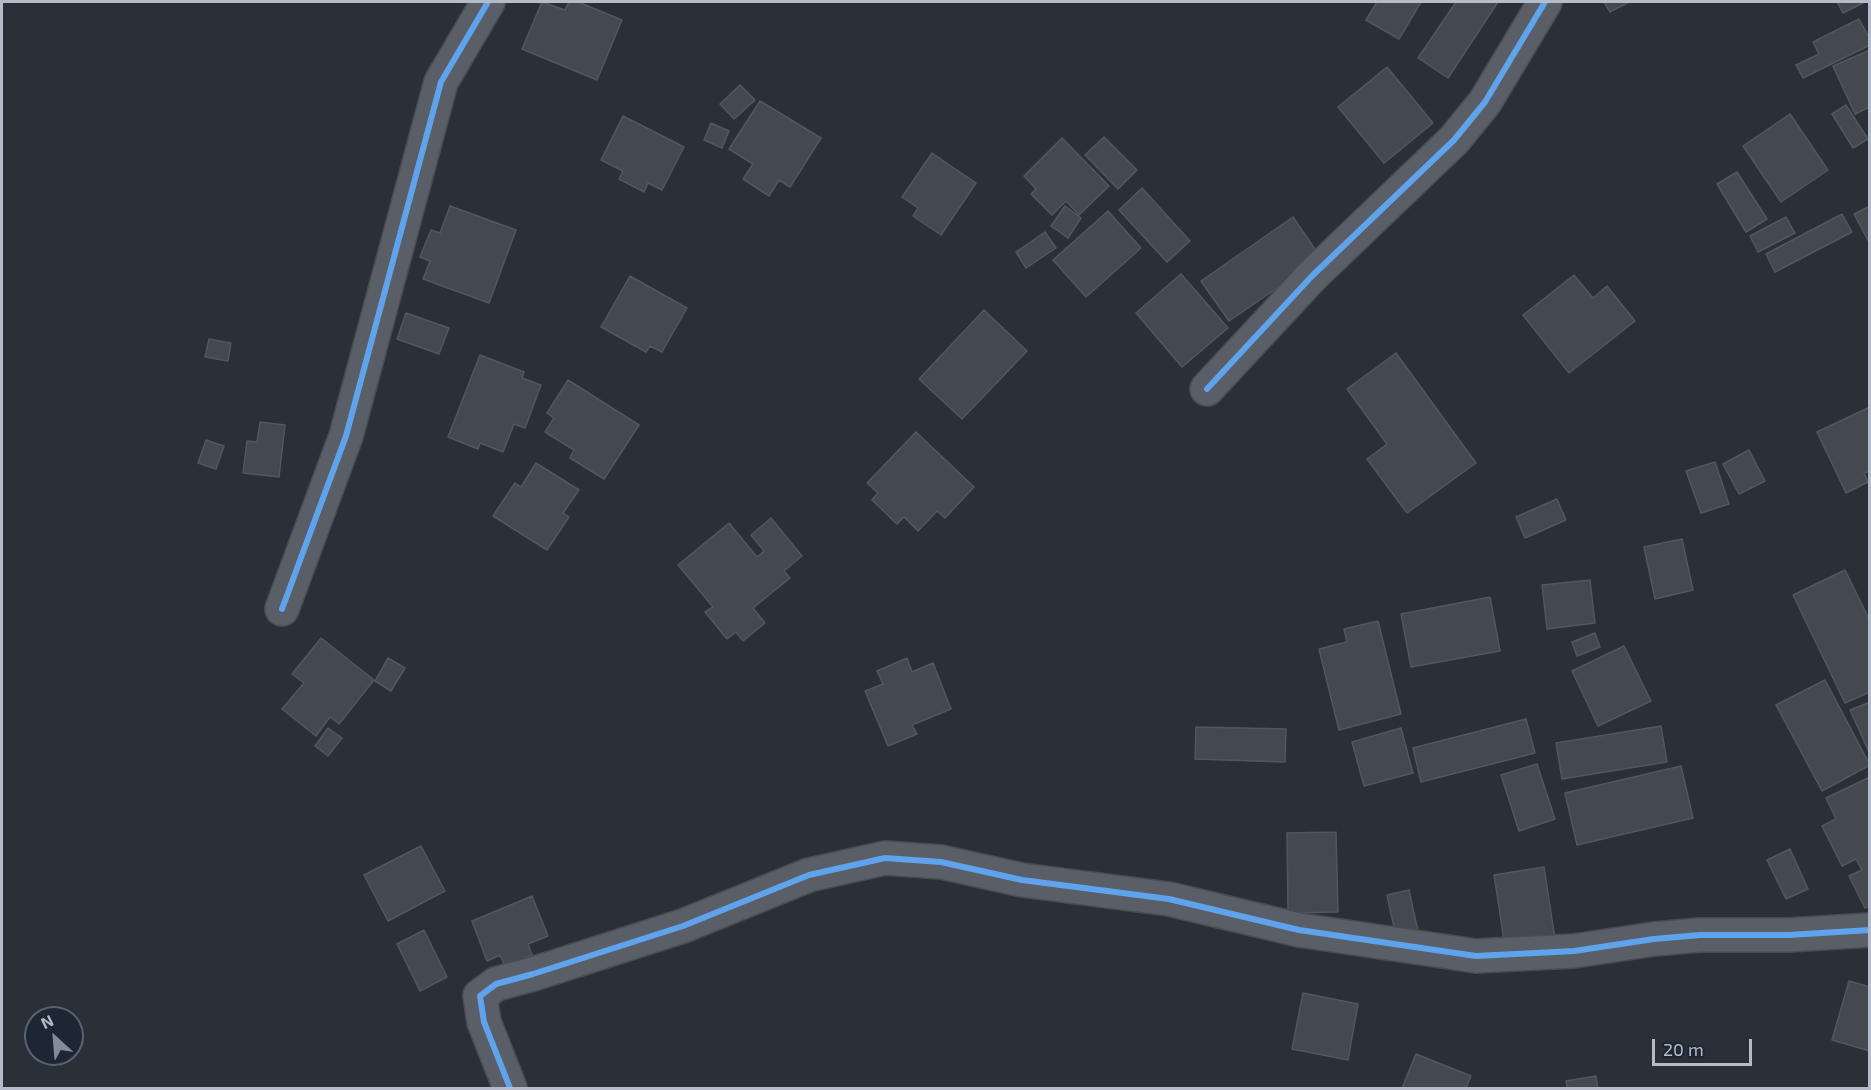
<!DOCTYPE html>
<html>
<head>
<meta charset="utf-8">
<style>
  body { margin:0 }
  #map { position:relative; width:1871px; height:1090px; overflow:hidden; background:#2a3038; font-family:"Exo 2",sans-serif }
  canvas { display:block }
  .frame { position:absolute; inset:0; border:3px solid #b4bcc9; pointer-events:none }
  .north { position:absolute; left:24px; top:1006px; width:60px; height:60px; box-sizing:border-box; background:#1d2633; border:2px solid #59626f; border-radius:50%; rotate:334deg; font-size:16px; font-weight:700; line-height:24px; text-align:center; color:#b4bcc9 }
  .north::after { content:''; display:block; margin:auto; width:21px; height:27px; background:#848b96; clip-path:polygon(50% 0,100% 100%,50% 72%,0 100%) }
  .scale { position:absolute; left:1652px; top:1039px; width:100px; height:27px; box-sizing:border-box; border:3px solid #b4bcc9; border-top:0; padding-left:8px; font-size:18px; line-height:21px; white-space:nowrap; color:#b4bcc9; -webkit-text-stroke:4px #1d2633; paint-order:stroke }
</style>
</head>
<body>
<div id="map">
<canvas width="1871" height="1090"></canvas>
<div class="frame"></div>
<div class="north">N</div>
<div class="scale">20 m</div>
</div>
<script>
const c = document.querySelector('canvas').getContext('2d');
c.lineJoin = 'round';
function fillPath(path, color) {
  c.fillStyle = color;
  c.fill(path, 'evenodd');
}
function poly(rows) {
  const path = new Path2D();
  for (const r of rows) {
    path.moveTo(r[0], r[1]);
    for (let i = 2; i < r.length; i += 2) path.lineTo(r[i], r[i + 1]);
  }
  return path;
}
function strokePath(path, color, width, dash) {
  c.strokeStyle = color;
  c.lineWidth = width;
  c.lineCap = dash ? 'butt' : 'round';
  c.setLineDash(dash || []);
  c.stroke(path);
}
const building = poly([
  [542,2,565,10,569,2,578,2,622,20,597,80,522,49,542,2],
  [1377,2,1421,2,1399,39,1366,20,1377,2],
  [1456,2,1498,2,1448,78,1418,58,1456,2],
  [1604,2,1629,2,1610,12,1604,2],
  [1837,2,1865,2,1843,13,1837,2],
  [1859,19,1870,39,1870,45,1803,78,1796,65,1819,54,1813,42,1859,19],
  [1870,50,1870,107,1855,114,1833,66,1870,50],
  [1387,67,1433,123,1384,163,1338,107,1387,67],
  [740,85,755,100,734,119,720,104,740,85],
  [760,101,821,138,790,187,779,180,769,196,743,179,753,164,729,149,760,101],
  [1846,105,1868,139,1853,148,1832,114,1846,105],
  [1790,114,1828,170,1781,202,1743,146,1790,114],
  [623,116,684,147,662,190,648,183,644,192,619,179,623,171,601,160,623,116],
  [711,123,729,131,722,148,704,140,711,123],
  [1104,137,1137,170,1118,189,1085,155,1104,137],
  [1062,138,1109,186,1079,215,1066,201,1052,215,1031,194,1036,189,1024,176,1062,138],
  [932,153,976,183,941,235,913,216,918,208,902,197,932,153],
  [1737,172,1767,219,1746,232,1717,184,1737,172],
  [1142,188,1190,241,1167,262,1119,210,1142,188],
  [450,206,516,230,489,303,423,279,430,261,420,257,431,230,440,233,450,206],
  [1065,206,1081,218,1068,238,1051,226,1065,206],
  [1870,206,1870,244,1854,214,1870,206],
  [1108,211,1141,248,1086,297,1053,260,1108,211],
  [1842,214,1852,232,1775,272,1766,254,1842,214],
  [1293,217,1321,258,1229,321,1201,281,1293,217],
  [1786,217,1795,233,1758,252,1750,236,1786,217],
  [1045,232,1056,248,1026,268,1016,252,1045,232],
  [1181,274,1228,328,1182,367,1136,313,1181,274],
  [1574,275,1593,298,1607,286,1635,321,1569,373,1523,315,1574,275],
  [630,276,687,308,662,352,650,346,646,352,601,327,630,276],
  [984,310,1027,351,962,419,919,379,984,310],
  [406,313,449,328,439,354,397,339,406,313],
  [209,339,231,343,228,361,205,357,209,339],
  [1396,353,1476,463,1407,513,1367,459,1387,444,1347,389,1396,353],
  [480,355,524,372,522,378,541,385,525,428,514,424,503,452,480,443,478,449,448,437,480,355],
  [568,380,639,425,604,479,570,458,574,450,545,432,554,418,547,413,568,380],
  [1870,407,1870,471,1864,473,1868,482,1846,493,1817,432,1870,407],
  [260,422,285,425,279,477,243,473,247,441,257,442,260,422],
  [916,432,974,487,945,518,937,511,918,531,904,517,897,524,872,500,878,493,867,483,916,432],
  [206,440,224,446,216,469,198,463,206,440],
  [1749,450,1765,481,1739,494,1723,464,1749,450],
  [1715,462,1729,504,1701,513,1686,471,1715,462],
  [536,463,579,490,563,513,569,517,547,550,493,516,515,483,521,487,536,463],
  [1557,499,1566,520,1525,538,1516,517,1557,499],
  [771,518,802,556,784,571,790,578,753,608,765,623,743,641,736,632,727,639,705,612,713,607,678,565,729,523,757,557,764,551,751,535,771,518],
  [1682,539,1693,590,1655,599,1644,547,1682,539],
  [1845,570,1870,621,1870,692,1845,703,1793,595,1845,570],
  [1590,580,1595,623,1547,629,1542,585,1590,580],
  [1490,597,1500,651,1411,667,1401,614,1490,597],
  [1378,621,1401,714,1339,730,1319,649,1347,642,1344,629,1378,621],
  [1595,633,1600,647,1577,656,1572,642,1595,633],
  [321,638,374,680,339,724,330,717,316,736,282,709,304,683,292,674,321,638],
  [1624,646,1651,701,1598,726,1572,671,1624,646],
  [388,658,405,668,391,691,375,681,388,658],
  [907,658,912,672,933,663,951,709,912,725,917,734,888,746,865,691,883,684,877,671,907,658],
  [1825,680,1870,765,1822,791,1776,705,1825,680],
  [1870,702,1870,752,1869,752,1850,710,1870,702],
  [1526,719,1535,753,1421,782,1413,748,1526,719],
  [1661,726,1667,762,1562,779,1556,743,1661,726],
  [1196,727,1286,729,1285,762,1195,759,1196,727],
  [328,728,342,738,328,756,315,746,328,728],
  [1401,728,1413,773,1364,786,1352,742,1401,728],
  [1537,764,1555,819,1519,831,1501,775,1537,764],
  [1681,766,1693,818,1577,845,1565,793,1681,766],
  [1870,777,1870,906,1865,908,1849,876,1862,870,1856,859,1842,866,1822,826,1836,819,1826,798,1870,777],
  [1336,832,1338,912,1288,913,1287,833,1336,832],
  [421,846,445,891,388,921,364,875,421,846],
  [1790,849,1808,889,1786,899,1767,860,1790,849],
  [1544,867,1555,939,1505,947,1494,875,1544,867],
  [1409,890,1419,936,1397,941,1387,895,1409,890],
  [532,896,548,936,528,944,532,955,505,966,500,955,487,961,472,921,532,896],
  [424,930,447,977,420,991,397,944,424,930],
  [1849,981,1870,987,1870,1051,1832,1040,1849,981],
  [1303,993,1358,1004,1348,1060,1292,1049,1303,993],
  [1416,1054,1471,1076,1466,1088,1402,1088,1416,1054],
  [1596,1076,1598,1088,1567,1088,1566,1081,1596,1076]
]);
fillPath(building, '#444950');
strokePath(building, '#52575f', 1.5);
const minor = poly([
  [1207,389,1312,276,1454,140,1485,102,1545,2],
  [282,609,346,436,441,82,488,2],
  [510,1088,484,1022,480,996,496,984,533,974,683,926,809,875,885,858,941,862,1022,880,1169,899,1299,930,1476,956,1574,951,1654,939,1700,935,1789,935,1870,930]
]);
strokePath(minor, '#484c53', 36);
strokePath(minor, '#5a5e66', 33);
strokePath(poly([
  [1207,389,1312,276,1454,140,1485,102,1545,2],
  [282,609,346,436,441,82,488,2],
  [510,1088,484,1022,480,996,496,984,533,974,683,926,809,875,885,858,941,862,1022,880,1169,899,1299,930,1476,956,1574,951,1654,939,1700,935,1789,935,1870,930]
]), '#60a3ed', 6);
</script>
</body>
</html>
